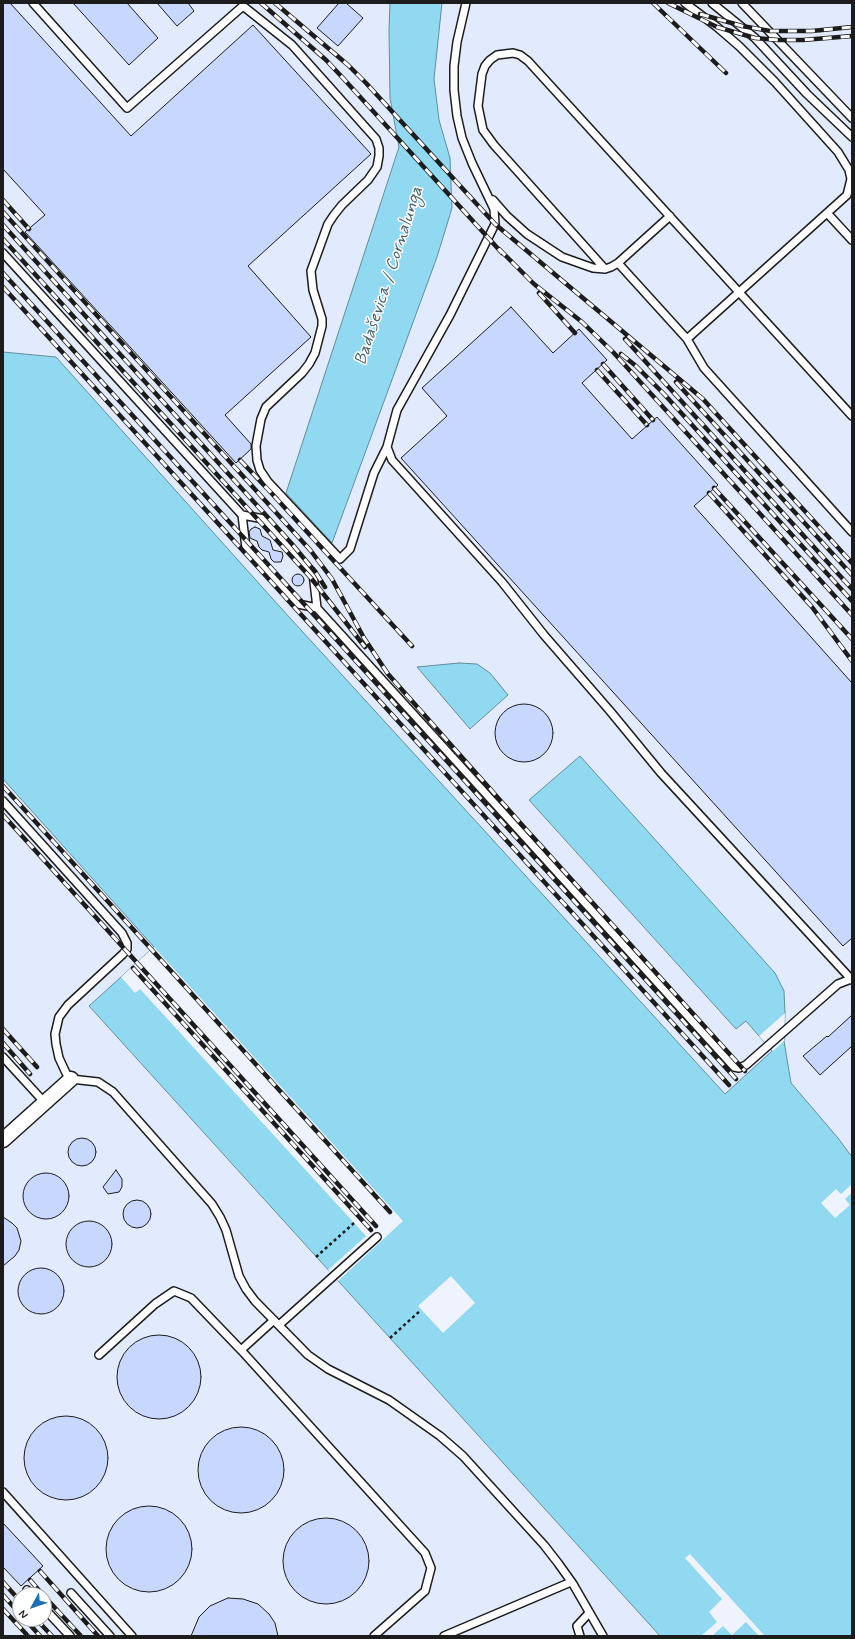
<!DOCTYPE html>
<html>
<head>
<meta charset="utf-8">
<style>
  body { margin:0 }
  #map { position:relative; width:855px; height:1639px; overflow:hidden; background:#eef3fe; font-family:Mynerve,sans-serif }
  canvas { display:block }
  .frame { position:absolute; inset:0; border:4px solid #1c1c1c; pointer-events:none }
  .north { position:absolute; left:12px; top:1587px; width:40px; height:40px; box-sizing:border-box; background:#fff; border:1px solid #a4a4a4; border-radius:50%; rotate:230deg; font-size:11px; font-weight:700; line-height:16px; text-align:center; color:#1c1c1c }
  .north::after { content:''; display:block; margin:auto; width:14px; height:18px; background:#1f6fb2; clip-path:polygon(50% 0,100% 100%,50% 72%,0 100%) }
</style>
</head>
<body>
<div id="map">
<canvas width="855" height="1639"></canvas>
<div class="frame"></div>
<div class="north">N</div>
</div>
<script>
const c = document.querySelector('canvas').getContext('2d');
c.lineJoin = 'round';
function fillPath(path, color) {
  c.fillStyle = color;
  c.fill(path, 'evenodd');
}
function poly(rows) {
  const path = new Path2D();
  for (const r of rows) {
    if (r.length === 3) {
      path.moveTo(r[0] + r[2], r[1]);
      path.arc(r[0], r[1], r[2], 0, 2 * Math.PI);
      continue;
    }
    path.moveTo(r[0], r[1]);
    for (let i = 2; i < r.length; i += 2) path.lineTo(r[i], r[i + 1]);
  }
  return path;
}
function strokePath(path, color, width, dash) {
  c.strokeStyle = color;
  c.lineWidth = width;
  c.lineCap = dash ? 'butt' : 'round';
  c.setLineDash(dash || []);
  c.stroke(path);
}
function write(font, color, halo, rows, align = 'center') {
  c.font = font + ' Mynerve,sans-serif';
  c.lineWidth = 3;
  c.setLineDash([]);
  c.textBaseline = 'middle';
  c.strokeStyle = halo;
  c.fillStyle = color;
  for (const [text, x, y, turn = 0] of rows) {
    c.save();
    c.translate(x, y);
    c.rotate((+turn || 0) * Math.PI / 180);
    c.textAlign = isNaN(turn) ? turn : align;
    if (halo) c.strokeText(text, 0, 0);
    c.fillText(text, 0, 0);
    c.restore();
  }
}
fillPath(poly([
  [3,3,852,3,852,1157,838,1138,791,1083,784,1041,785,1013,784,991,580,756,529,801,736,1029,746,1021,773,1051,725,1094,280,607,56,357,3,352],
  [3,779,154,947,89,1007,660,1636,3,1636],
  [20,1595,44,1595,44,1619,20,1619]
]), '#e2ebfe');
const water = poly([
  [390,3,442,3,434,79,439,120,450,158,452,208,437,257,332,543,286,493,399,147,390,98,389,30,390,3],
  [3,352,56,357,280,607,725,1094,772,1051,746,1021,736,1029,529,800,580,756,775,973,784,991,785,1013,784,1041,791,1083,838,1138,852,1157,852,1636,660,1636,89,1006,154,947,3,779,3,352],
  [459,663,477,664,490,673,508,695,470,729,417,667,459,663]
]);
fillPath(water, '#90d9f1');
strokePath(water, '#628d9c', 1);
fillPath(poly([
  [154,947,403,1221,338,1281,328,1270,366,1236,140,989,135,993,121,977],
  [785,1013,784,1041,773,1051,759,1036],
  [852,1184,852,1193,845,1199,850,1205,835,1218,821,1203,836,1189,841,1194],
  [451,1276,475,1303,443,1333,418,1306],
  [690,1554,765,1636,759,1636,746,1622,732,1635,723,1626,712,1636,701,1636,717,1622,709,1612,722,1599,685,1558]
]), '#eef3fe');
const building = poly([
  [3,3,10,3,131,136,253,25,371,154,248,266,311,337,225,415,251,444,251,449,236,463,25,232,45,215,3,169,3,3],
  [73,3,127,3,158,38,129,65,73,3],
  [157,3,188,3,194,11,177,26,157,3],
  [339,3,346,3,363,18,338,46,317,28,339,3],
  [511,307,553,353,579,329,607,360,582,383,632,439,657,417,718,485,694,506,852,683,852,938,843,946,401,458,447,416,422,388,511,307],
  [255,527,260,529,262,536,270,540,273,550,282,552,283,556,281,562,274,562,271,559,269,552,262,550,259,547,257,541,250,538,249,532,251,529,255,527],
  [298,580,6],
  [524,733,29],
  [852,1015,852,1046,820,1075,803,1056,827,1036,828,1037,852,1015],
  [82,1152,14],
  [116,1170,122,1179,122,1187,119,1192,108,1194,103,1187,116,1170],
  [46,1196,23],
  [137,1214,14],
  [3,1217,12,1223,17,1228,21,1241,19,1250,15,1256,3,1266,3,1217],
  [89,1244,23],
  [41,1291,23],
  [159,1377,42],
  [66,1458,42],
  [241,1470,43],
  [149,1549,43],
  [326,1561,43],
  [3,1523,43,1566,21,1586,3,1567,3,1523],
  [228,1598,243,1599,258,1604,269,1614,275,1623,278,1636,191,1636,199,1617,210,1606,228,1598]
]);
fillPath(building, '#c7d7fd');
strokePath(building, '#1c1c1c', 1);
const lane = poly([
  [33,3,127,108,243,6,292,45,376,139,379,148,379,156,377,167,368,180,342,205,334,215,328,224,311,271,313,290,322,319,322,326,315,353,309,364,302,373,266,407,261,419,256,446,257,460,260,470,268,482,340,559,350,549,374,473,387,447,397,410,450,315,495,224,494,209,472,163,462,138,457,116,454,90,454,66,457,42,466,3],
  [685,3,717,27,739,46,775,82,838,152,849,170,851,179,847,195,687,339],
  [712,3,755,38,807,94,852,137],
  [742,3,852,118],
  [493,200,507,216,527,234,562,257,593,268,605,269,611,267,618,263,687,339,704,368,852,532],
  [827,213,852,240],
  [3,253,242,515,246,548,298,604,317,608,734,1067,739,1068,746,1065,838,984,851,979,852,980],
  [618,263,670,216],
  [605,269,494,145,483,130,478,106,482,74,485,66,490,60,497,55,513,53,520,55,528,61,852,416],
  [387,447,392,460,502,582,544,635,610,711,661,773,851,979,852,978],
  [242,515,264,519,313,573,317,608],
  [3,801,122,933,127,943,127,949,123,954,68,1005,59,1017,55,1034,56,1044,59,1058,66,1073,71,1079,98,1082,113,1092,212,1204,220,1217,226,1230,239,1276,246,1289,255,1301,308,1355,328,1369,389,1400,440,1436,463,1456,544,1545,558,1563,573,1584,603,1636],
  [3,1057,45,1103],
  [274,1320,241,1350,425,1553,431,1568,425,1591,374,1636],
  [279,1325,377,1237],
  [99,1355,155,1304,174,1291,191,1298,241,1350],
  [3,1492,132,1636],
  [27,1590,32,1595],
  [71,1593,110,1636],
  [44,1608,70,1636],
  [444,1636,571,1582],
  [580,1636,577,1626,589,1613]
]);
const street = poly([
  [3,1140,71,1079]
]);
strokePath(lane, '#1c1c1c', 10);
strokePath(street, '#1c1c1c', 17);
strokePath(poly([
  [316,1257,354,1223],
  [390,1338,421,1310]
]), '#1c1c1c', 2.5, [3, 3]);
strokePath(lane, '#fff', 7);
strokePath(street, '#fff', 14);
const rail = poly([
  [261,3,326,60,342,77,502,253],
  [275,3,348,65,366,83,495,224,703,399,852,563],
  [653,3,726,73],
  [668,3,717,27,755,38,778,40,803,40,852,36],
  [700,14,742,26,770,31,812,31,852,27],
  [3,200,29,229],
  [3,212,311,551,332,579,364,638,388,674,523,826,745,1071],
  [3,225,292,544,316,573,325,587],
  [3,239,311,578,365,647],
  [499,249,534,284,582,322,613,352,852,615],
  [3,273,736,1079],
  [3,287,729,1085],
  [539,293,575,333],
  [625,339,852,589],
  [621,354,636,366,664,394,852,601],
  [603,364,653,420],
  [597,370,647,425],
  [676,382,852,575],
  [240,460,277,499],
  [714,488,852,639],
  [709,493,812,607,852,661],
  [274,496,412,646],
  [3,786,390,1212],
  [3,815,376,1226],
  [133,968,371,1230],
  [3,1029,37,1067],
  [3,1043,30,1074],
  [40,1571,98,1636],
  [30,1580,43,1595],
  [3,1582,20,1601],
  [3,1595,20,1614],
  [44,1596,81,1636],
  [3,1609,28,1636],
  [25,1619,40,1636],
  [36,1619,52,1636]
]);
strokePath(rail, '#1c1c1c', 4.5);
strokePath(rail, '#fff', 3, [9]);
write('italic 17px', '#455e67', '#fff', [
  ["Badaševica / Cornalunga",390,276,-72]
]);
</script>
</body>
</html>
